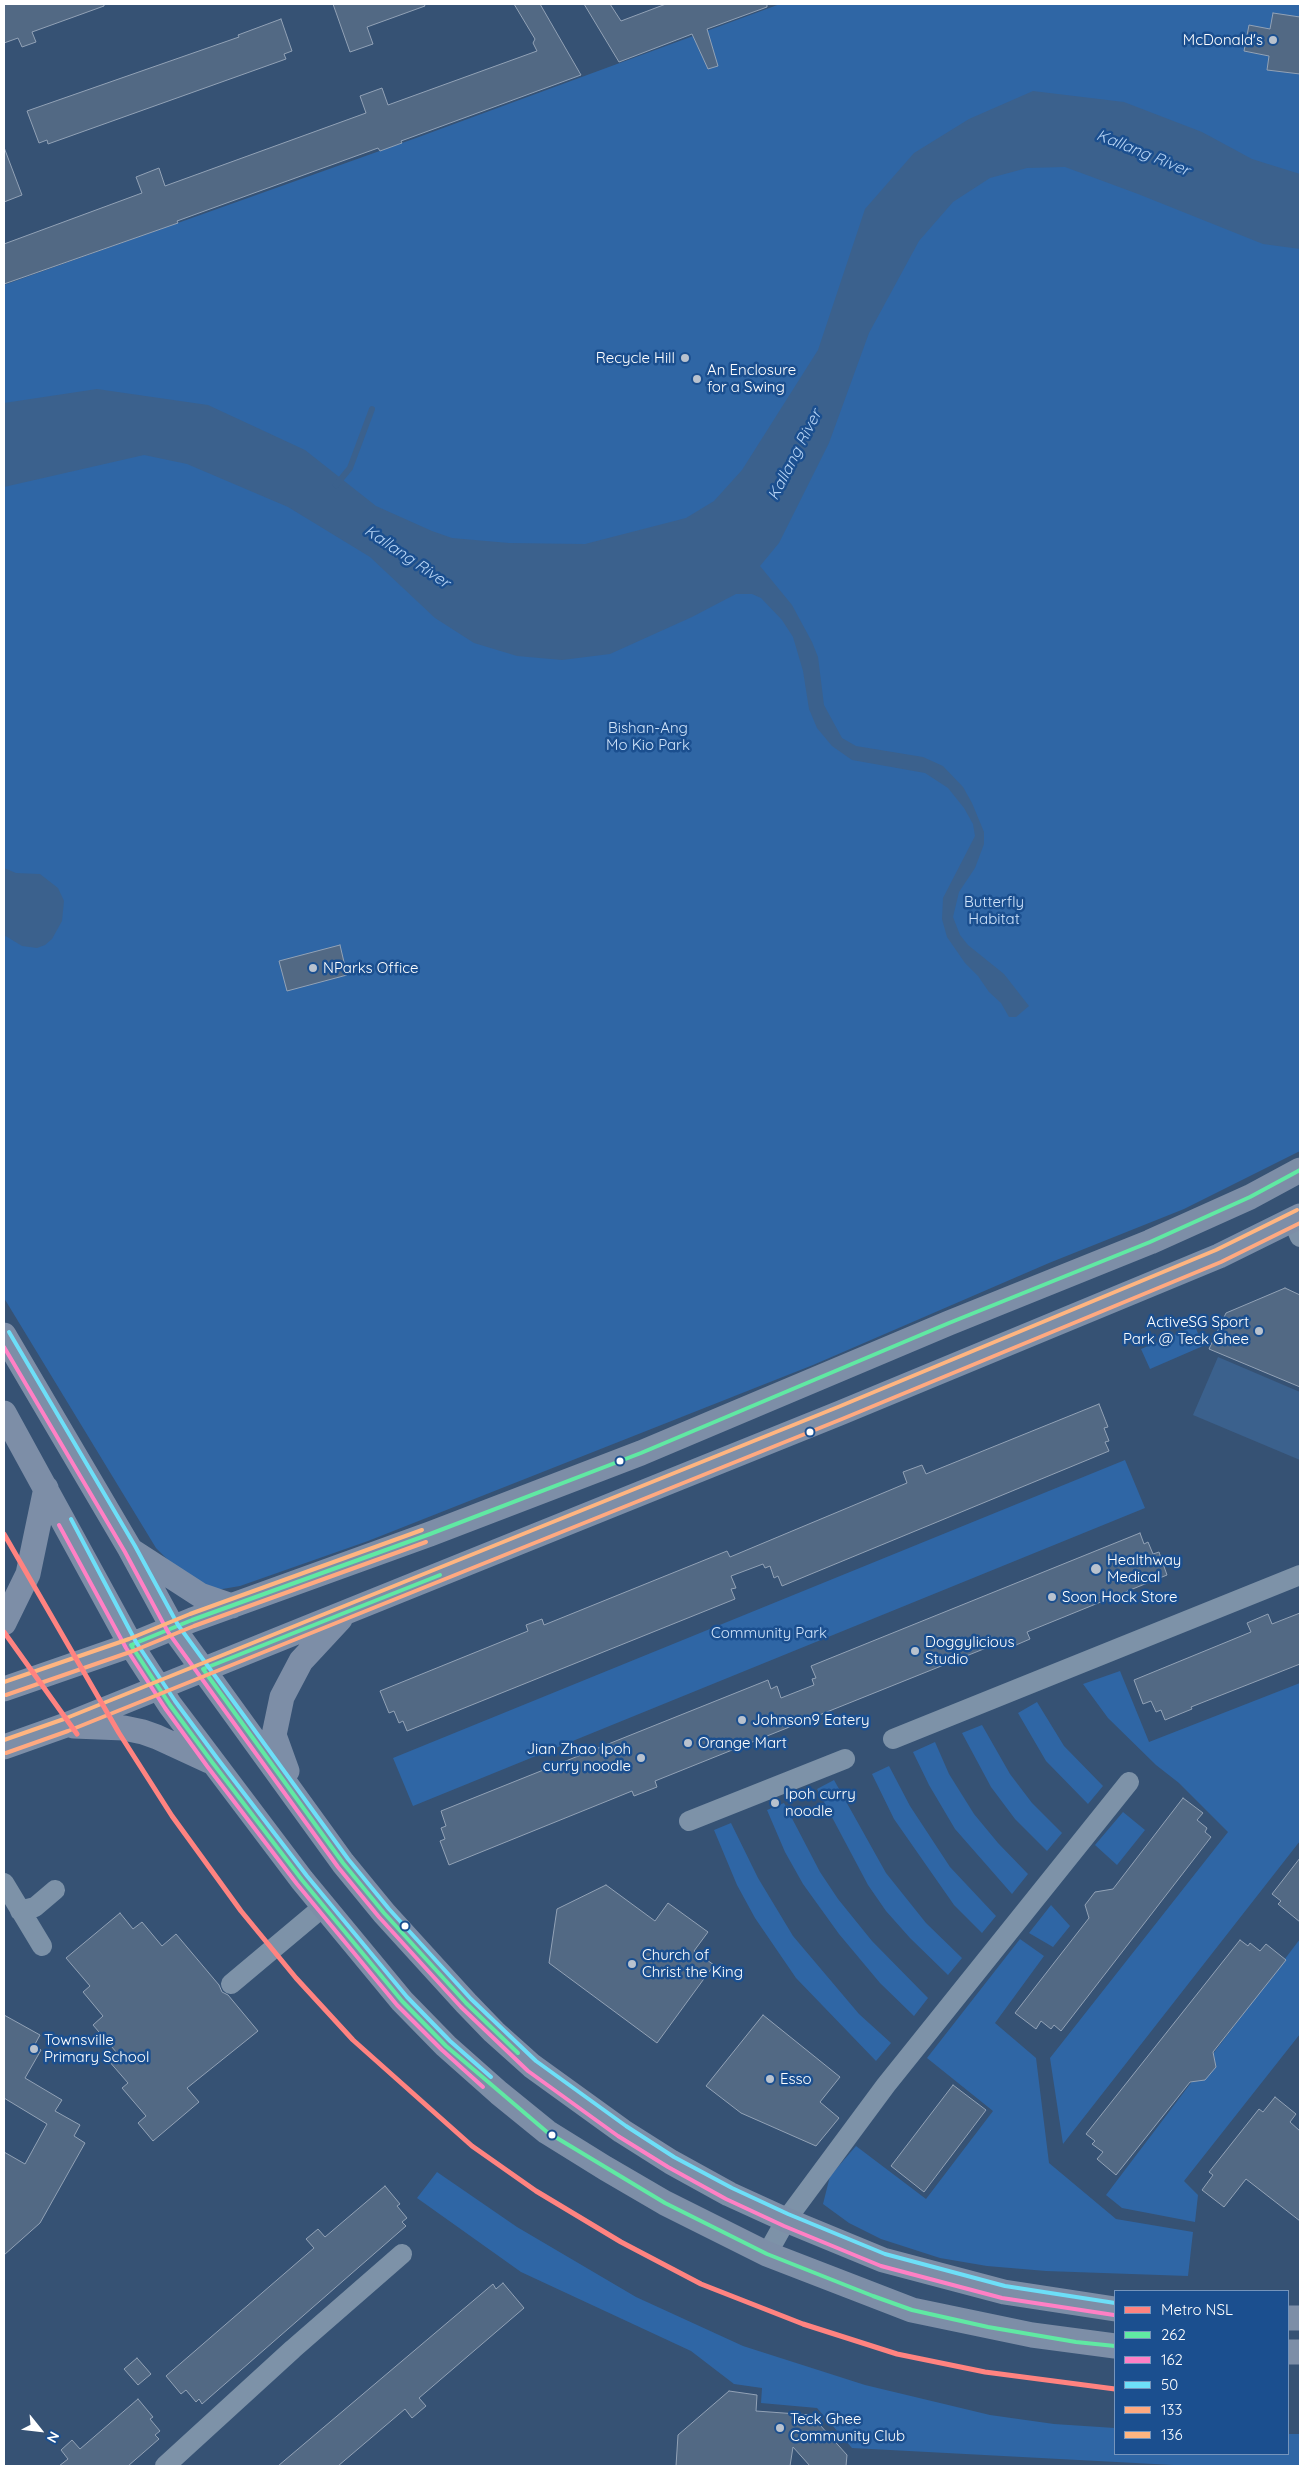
<!DOCTYPE html>
<html>
<head>
<meta charset="utf-8">
<style>
  body { margin:0 }
  #map { position:relative; width:1304px; height:2470px; overflow:hidden; background:#365274; font-family:Quicksand,sans-serif }
  canvas { display:block }
  .frame { position:absolute; inset:0; border:5px solid #fff; pointer-events:none }
  .legend { position:absolute; left:1114px; top:2290px; width:175px; height:165px; box-sizing:border-box; background:#1b4f8f; border:1px solid #7695bc; margin:0; padding:6px 9px; list-style:none; font-size:15px; color:#fff }
  .legend li { display:flex; align-items:center; gap:10px; height:25px }
  .legend b { width:25px; border:1px solid #7695bc }
  .north { position:absolute; left:15px; top:2405px; width:50px; height:50px; -webkit-text-stroke:4px #1b4f8f; paint-order:stroke; rotate:119deg; font-size:14px; font-weight:700; line-height:20px; text-align:center; color:#fff }
  .north::after { content:''; display:block; margin:auto; width:18px; height:22px; background:#fff; clip-path:polygon(50% 0,100% 100%,50% 72%,0 100%) }
</style>
</head>
<body>
<div id="map">
<canvas width="1304" height="2470"></canvas>
<div class="frame"></div>
<ul class="legend">
<li><b style="height:6px;background:#ff8380"></b>Metro NSL</li>
<li><b style="height:6px;background:#60e9a3"></b>262</li>
<li><b style="height:6px;background:#ff80c5"></b>162</li>
<li><b style="height:6px;background:#6ddff8"></b>50</li>
<li><b style="height:6px;background:#ffa980"></b>133</li>
<li><b style="height:6px;background:#ffb580"></b>136</li>
</ul>
<div class="north">N</div>
</div>
<script>
const c = document.querySelector('canvas').getContext('2d');
c.lineJoin = 'round';
function fillPath(path, color) {
  c.fillStyle = color;
  c.fill(path, 'evenodd');
}
function poly(rows) {
  const path = new Path2D();
  for (const r of rows) {
    path.moveTo(r[0], r[1]);
    for (let i = 2; i < r.length; i += 2) path.lineTo(r[i], r[i + 1]);
  }
  return path;
}
function strokePath(path, color, width, dash) {
  c.strokeStyle = color;
  c.lineWidth = width;
  c.lineCap = dash ? 'butt' : 'round';
  c.setLineDash(dash || []);
  c.stroke(path);
}
function write(font, color, halo, rows, align = 'center') {
  c.font = font + ' Quicksand,sans-serif';
  c.lineWidth = 5;
  c.setLineDash([]);
  c.textBaseline = 'middle';
  c.strokeStyle = halo;
  c.fillStyle = color;
  for (const [text, x, y, turn = 0] of rows) {
    c.save();
    c.translate(x, y);
    c.rotate((+turn || 0) * Math.PI / 180);
    c.textAlign = isNaN(turn) ? turn : align;
    if (halo) c.strokeText(text, 0, 0);
    c.fillText(text, 0, 0);
    c.restore();
  }
}
fillPath(poly([
  [780,4,1300,4,1300,1151,1184,1209,1049,1263,813,1365,368,1541,240,1586,205,1592,183,1575,156,1548,4,1298,4,285,416,138],
  [1195,1326,1203,1346,1150,1369,1141,1349],
  [1125,1460,1145,1508,413,1806,393,1758],
  [1120,1671,1149,1742,1300,1683,1300,1841,1063,2144,1050,2058,1228,1832,1179,1783,1156,1765,1108,1718,1083,1684],
  [1037,1702,1064,1746,1103,1786,1088,1804,1046,1761,1018,1713],
  [982,1725,1010,1774,1032,1803,1062,1833,1047,1851,1015,1819,991,1787,962,1733],
  [935,1742,949,1774,974,1814,998,1843,1028,1874,1012,1894,955,1829,929,1785,913,1752],
  [889,1766,910,1806,950,1867,996,1916,982,1933,954,1905,894,1819,872,1774],
  [834,1780,886,1873,926,1923,962,1958,948,1975,910,1938,886,1911,868,1885,817,1789],
  [784,1803,820,1872,838,1899,872,1941,928,1998,914,2016,880,1983,839,1934,803,1884,785,1852,767,1810],
  [1123,1812,1145,1830,1117,1865,1095,1845],
  [731,1823,758,1878,793,1936,859,2014,891,2043,876,2061,796,1978,755,1918,737,1885,714,1830],
  [1051,1905,1070,1926,1053,1947,1029,1933],
  [1020,1939,1044,1956,995,2023,1036,2058,1049,2163,1116,2219,1193,2232,1188,2276,1046,2271,987,2266,940,2258,881,2239,849,2223,823,2204,830,2176,856,2146,926,2199,993,2111,927,2058],
  [1300,1939,1300,2034,1184,2181,1198,2195,1195,2222,1122,2208,1106,2195],
  [437,2172,517,2227,636,2297,743,2346,865,2385,990,2415,1054,2424,1115,2428,1115,2454,1288,2454,1288,2434,1300,2434,1300,2466,1192,2466,852,2448,817,2408,761,2403,762,2388,734,2384,691,2351,521,2272,417,2198]
]), '#2f66a5');
fillPath(poly([
  [1033,91,1124,102,1202,132,1252,159,1300,174,1300,249,1263,244,1138,194,1065,167,1027,168,990,178,953,202,919,241,869,333,829,443,779,543,760,566,792,605,812,642,818,657,824,705,842,738,856,746,923,757,943,766,963,787,972,803,984,832,984,844,975,868,959,892,953,917,960,935,968,945,1004,974,1029,1006,1016,1017,1009,1017,1001,1003,989,992,978,976,965,963,947,937,942,919,943,898,975,836,973,824,964,808,948,788,925,773,852,760,832,746,817,728,809,709,803,671,793,637,782,620,761,598,752,594,736,594,692,617,610,654,562,660,517,656,474,643,435,618,370,557,288,507,187,464,144,455,4,487,4,403,97,389,208,405,305,450,376,506,432,531,452,538,509,543,585,544,686,518,714,501,742,470,818,350,865,209,914,153,969,119],
  [4,868,16,873,40,874,58,888,64,901,62,921,52,939,45,945,37,948,22,946,4,935],
  [1218,1357,1300,1392,1300,1460,1193,1415]
]), '#3b618d');
strokePath(poly([
  [336,485,350,468,372,409]
]), '#3b618d', 6);
const building = poly([
  [4,4,104,4,104,6,32,32,36,42,22,47,18,38,4,43,4,4],
  [333,4,424,4,425,6,367,27,373,44,350,52,333,4],
  [514,4,540,4,581,75,401,141,402,143,380,151,378,148,177,221,178,223,4,284,4,244,142,193,136,177,159,168,165,186,366,113,360,96,382,88,388,105,537,51,533,43,535,39,514,4],
  [584,4,610,4,621,21,666,4,767,4,767,7,707,29,718,66,708,69,692,34,619,62,584,4],
  [1273,13,1300,17,1300,74,1267,70,1269,56,1244,51,1249,25,1270,29,1273,13],
  [281,19,292,51,284,54,286,59,48,144,47,140,39,143,27,111,239,37,238,35,281,19],
  [5,150,22,195,4,202,4,151,5,150],
  [340,945,347,975,287,991,279,961,340,945],
  [1285,1288,1300,1295,1300,1387,1209,1349,1226,1313,1285,1288],
  [1099,1404,1108,1427,1104,1428,1109,1441,1105,1442,1109,1451,782,1586,778,1576,774,1578,770,1566,765,1568,763,1564,731,1576,736,1588,731,1589,735,1599,407,1731,403,1721,399,1723,394,1711,389,1713,380,1691,528,1631,526,1625,542,1619,544,1625,727,1551,730,1557,907,1483,903,1472,922,1465,926,1474,1099,1404],
  [1140,1533,1144,1544,1148,1542,1153,1554,1159,1552,1167,1575,1027,1632,1030,1639,1009,1648,1006,1640,655,1781,657,1787,634,1796,632,1791,449,1865,440,1841,445,1839,441,1828,446,1826,441,1811,768,1680,771,1689,777,1686,781,1698,814,1685,812,1679,816,1678,811,1666,1140,1533],
  [1300,1613,1300,1664,1191,1707,1192,1709,1165,1720,1161,1710,1156,1712,1151,1701,1143,1704,1134,1680,1251,1632,1247,1623,1268,1614,1272,1624,1300,1613],
  [1183,1798,1203,1813,1197,1820,1207,1828,1205,1832,1211,1837,1061,2031,1054,2025,1051,2029,1041,2021,1036,2029,1015,2013,1089,1918,1085,1905,1095,1892,1113,1889,1183,1798],
  [1300,1858,1300,1922,1278,1904,1281,1901,1272,1894,1300,1858],
  [606,1885,655,1921,668,1903,708,1932,694,1951,714,1965,657,2043,549,1963,557,1909,606,1885],
  [120,1913,133,1929,142,1922,162,1946,176,1934,219,1985,222,1992,228,1995,258,2031,187,2088,199,2102,153,2141,138,2123,146,2116,122,2088,128,2083,108,2060,117,2053,93,2025,103,2016,83,1992,90,1986,66,1958,120,1913],
  [1240,1940,1248,1946,1250,1943,1260,1951,1266,1944,1286,1960,1213,2052,1216,2067,1205,2080,1190,2082,1116,2175,1097,2159,1103,2152,1092,2144,1095,2141,1086,2134,1240,1940],
  [4,2015,40,2035,34,2046,41,2050,25,2078,62,2100,55,2111,80,2125,74,2136,85,2143,40,2223,4,2255,4,2152,25,2164,47,2124,4,2098,4,2015],
  [763,2015,840,2077,820,2102,839,2118,816,2146,741,2113,706,2086,763,2015],
  [953,2085,986,2110,924,2192,891,2166,953,2085],
  [1275,2097,1296,2114,1290,2122,1300,2131,1300,2221,1246,2179,1224,2207,1202,2190,1213,2175,1209,2172,1259,2109,1263,2112,1275,2097],
  [385,2186,400,2204,397,2206,407,2218,402,2222,406,2226,202,2404,199,2399,196,2402,186,2390,181,2394,166,2376,314,2248,306,2239,318,2229,325,2237,385,2186],
  [503,2283,524,2308,419,2398,426,2406,412,2418,405,2409,338,2466,278,2466,493,2284,496,2289,503,2283],
  [137,2358,151,2374,138,2385,124,2369,137,2358],
  [729,2391,757,2395,756,2411,811,2415,847,2455,846,2466,810,2466,793,2447,790,2466,676,2466,678,2435,729,2391],
  [138,2399,153,2417,150,2419,160,2431,155,2435,159,2439,128,2466,59,2466,68,2459,61,2450,72,2440,80,2449,138,2399]
]);
fillPath(building, '#526984');
strokePath(building, '#92a2b6', 1);
strokePath(poly([
  [1293,1221,1300,1237],
  [893,1739,1300,1575],
  [689,1821,845,1759],
  [4,1883,42,1946],
  [20,1911,35,1907,55,1890],
  [231,1984,324,1906],
  [767,2254,786,2220,886,2085,1129,1782],
  [165,2466,293,2349,402,2254]
]), '#7d92a8', 20);
strokePath(poly([
  [4,1335,130,1549,173,1628,343,1863,384,1913,466,2003,494,2032,532,2066,622,2131,671,2162,729,2194,786,2220,883,2260,1004,2292,1115,2309],
  [4,1413,131,1645,170,1705,302,1880,402,2001,446,2046,499,2093,547,2132,605,2168,665,2203,767,2254,912,2310,1032,2335,1115,2346],
  [132,1551,200,1595,232,1606],
  [4,1623,28,1574,46,1488],
  [4,1689,131,1645,192,1620,430,1534,641,1453,949,1323,1150,1242,1250,1197,1300,1170],
  [74,1726,124,1728,143,1732,157,1737,209,1761],
  [4,1747,66,1725,840,1413,1219,1256,1300,1216],
  [287,1771,274,1735,282,1697,301,1661,340,1619],
  [1288,2318,1300,2318],
  [1288,2352,1300,2352]
]), '#7d8ea7', 25);
strokePath(poly([
  [440,1575,203,1669,343,1863,384,1913,466,2003,518,2053],
  [1115,2346,1076,2342,988,2327,912,2310,873,2296,767,2254,665,2203,547,2132,446,2046,402,2001,302,1880,212,1762,170,1705,131,1645,192,1620,430,1534,641,1453,949,1323,1150,1242,1250,1197,1300,1170]
]), '#60e9a3', 4);
strokePath(poly([
  [4,1347,125,1552,168,1632,338,1867,379,1917,461,2007,528,2071,618,2136,668,2167,726,2199,784,2226,881,2266,1002,2298,1114,2315],
  [59,1525,126,1648,165,1708,207,1766,297,1884,397,2005,442,2050,483,2087]
]), '#ff80c5', 4);
strokePath(poly([
  [9,1332,135,1546,178,1625,348,1859,389,1909,471,1999,536,2061,626,2126,674,2157,732,2188,788,2214,885,2254,1005,2286,1115,2303],
  [71,1519,136,1642,175,1701,217,1758,307,1876,407,1997,450,2041,491,2077]
]), '#6ddff8', 4);
strokePath(poly([
  [6,1695,133,1651,194,1626,426,1542],
  [6,1753,68,1731,842,1419,1221,1262,1300,1223]
]), '#ffa980', 4);
strokePath(poly([
  [4,1682,129,1639,190,1614,422,1530],
  [4,1740,64,1719,838,1407,1216,1250,1297,1210]
]), '#ffb580', 4);
strokePath(poly([
  [4,1534,119,1733,172,1816,241,1911,296,1978,353,2040,472,2146,536,2191,621,2242,701,2284,803,2324,897,2354,985,2372,1115,2389],
  [4,1632,77,1734]
]), '#ff8380', 5);
for (const [x, y, r, color] of [
  [1273,40,5,"#b9c2ce"],
  [685,358,5,"#b9c2ce"],
  [697,379,5,"#b9c2ce"],
  [313,968,5,"#b9c2ce"],
  [1259,1331,5,"#b9c2ce"],
  [810,1432,4.5,"#fff"],
  [620,1461,4.5,"#fff"],
  [1096,1569,6,"#b9c2ce"],
  [1052,1597,5,"#b9c2ce"],
  [915,1651,5,"#b9c2ce"],
  [742,1720,5,"#b9c2ce"],
  [688,1743,5,"#b9c2ce"],
  [641,1758,5,"#b9c2ce"],
  [775,1803,5,"#b9c2ce"],
  [405,1926,4.5,"#fff"],
  [632,1964,5,"#b9c2ce"],
  [34,2049,5,"#b9c2ce"],
  [770,2079,5,"#b9c2ce"],
  [552,2135,4.5,"#fff"],
  [780,2428,5,"#b9c2ce"]
]) {
  const dot = new Path2D();
  dot.arc(x, y, r, 0, 2 * Math.PI);
  c.fillStyle = color;
  c.fill(dot);
  strokePath(dot, '#1b4f8f', 2);
}
write('15px', '#fff', '#1b4f8f', [
  ["McDonald's",1263,40,"right"],
  ["Recycle Hill",675,358,"right"],
  ["An Enclosure",707,370],
  ["for a Swing",707,387],
  ["NParks Office",323,968],
  ["ActiveSG Sport",1249,1322,"right"],
  ["Park @ Teck Ghee",1249,1339,"right"],
  ["Healthway",1107,1560],
  ["Medical",1107,1577],
  ["Soon Hock Store",1062,1597],
  ["Doggylicious",925,1642],
  ["Studio",925,1659],
  ["Johnson9 Eatery",752,1720],
  ["Orange Mart",698,1743],
  ["Jian Zhao Ipoh",631,1749,"right"],
  ["curry noodle",631,1766,"right"],
  ["Ipoh curry",785,1794],
  ["noodle",785,1811],
  ["Church of",642,1955],
  ["Christ the King",642,1972],
  ["Townsville",44,2040],
  ["Primary School",44,2057],
  ["Esso",780,2079],
  ["Teck Ghee",790,2419],
  ["Community Club",790,2436]
], 'left');
write('15px', '#cfe3fa', '#1b4f8f', [
  ["Bishan-Ang",648,728],
  ["Mo Kio Park",648,745],
  ["Butterfly",994,902],
  ["Habitat",994,919],
  ["Community Park",769,1633]
]);
write('italic 16px', '#b5d3f5', '#1b4f8f', [
  ["Kallang River",1143,153,22],
  ["Kallang River",795,455,-63],
  ["Kallang River",407,557,34]
]);
</script>
</body>
</html>
